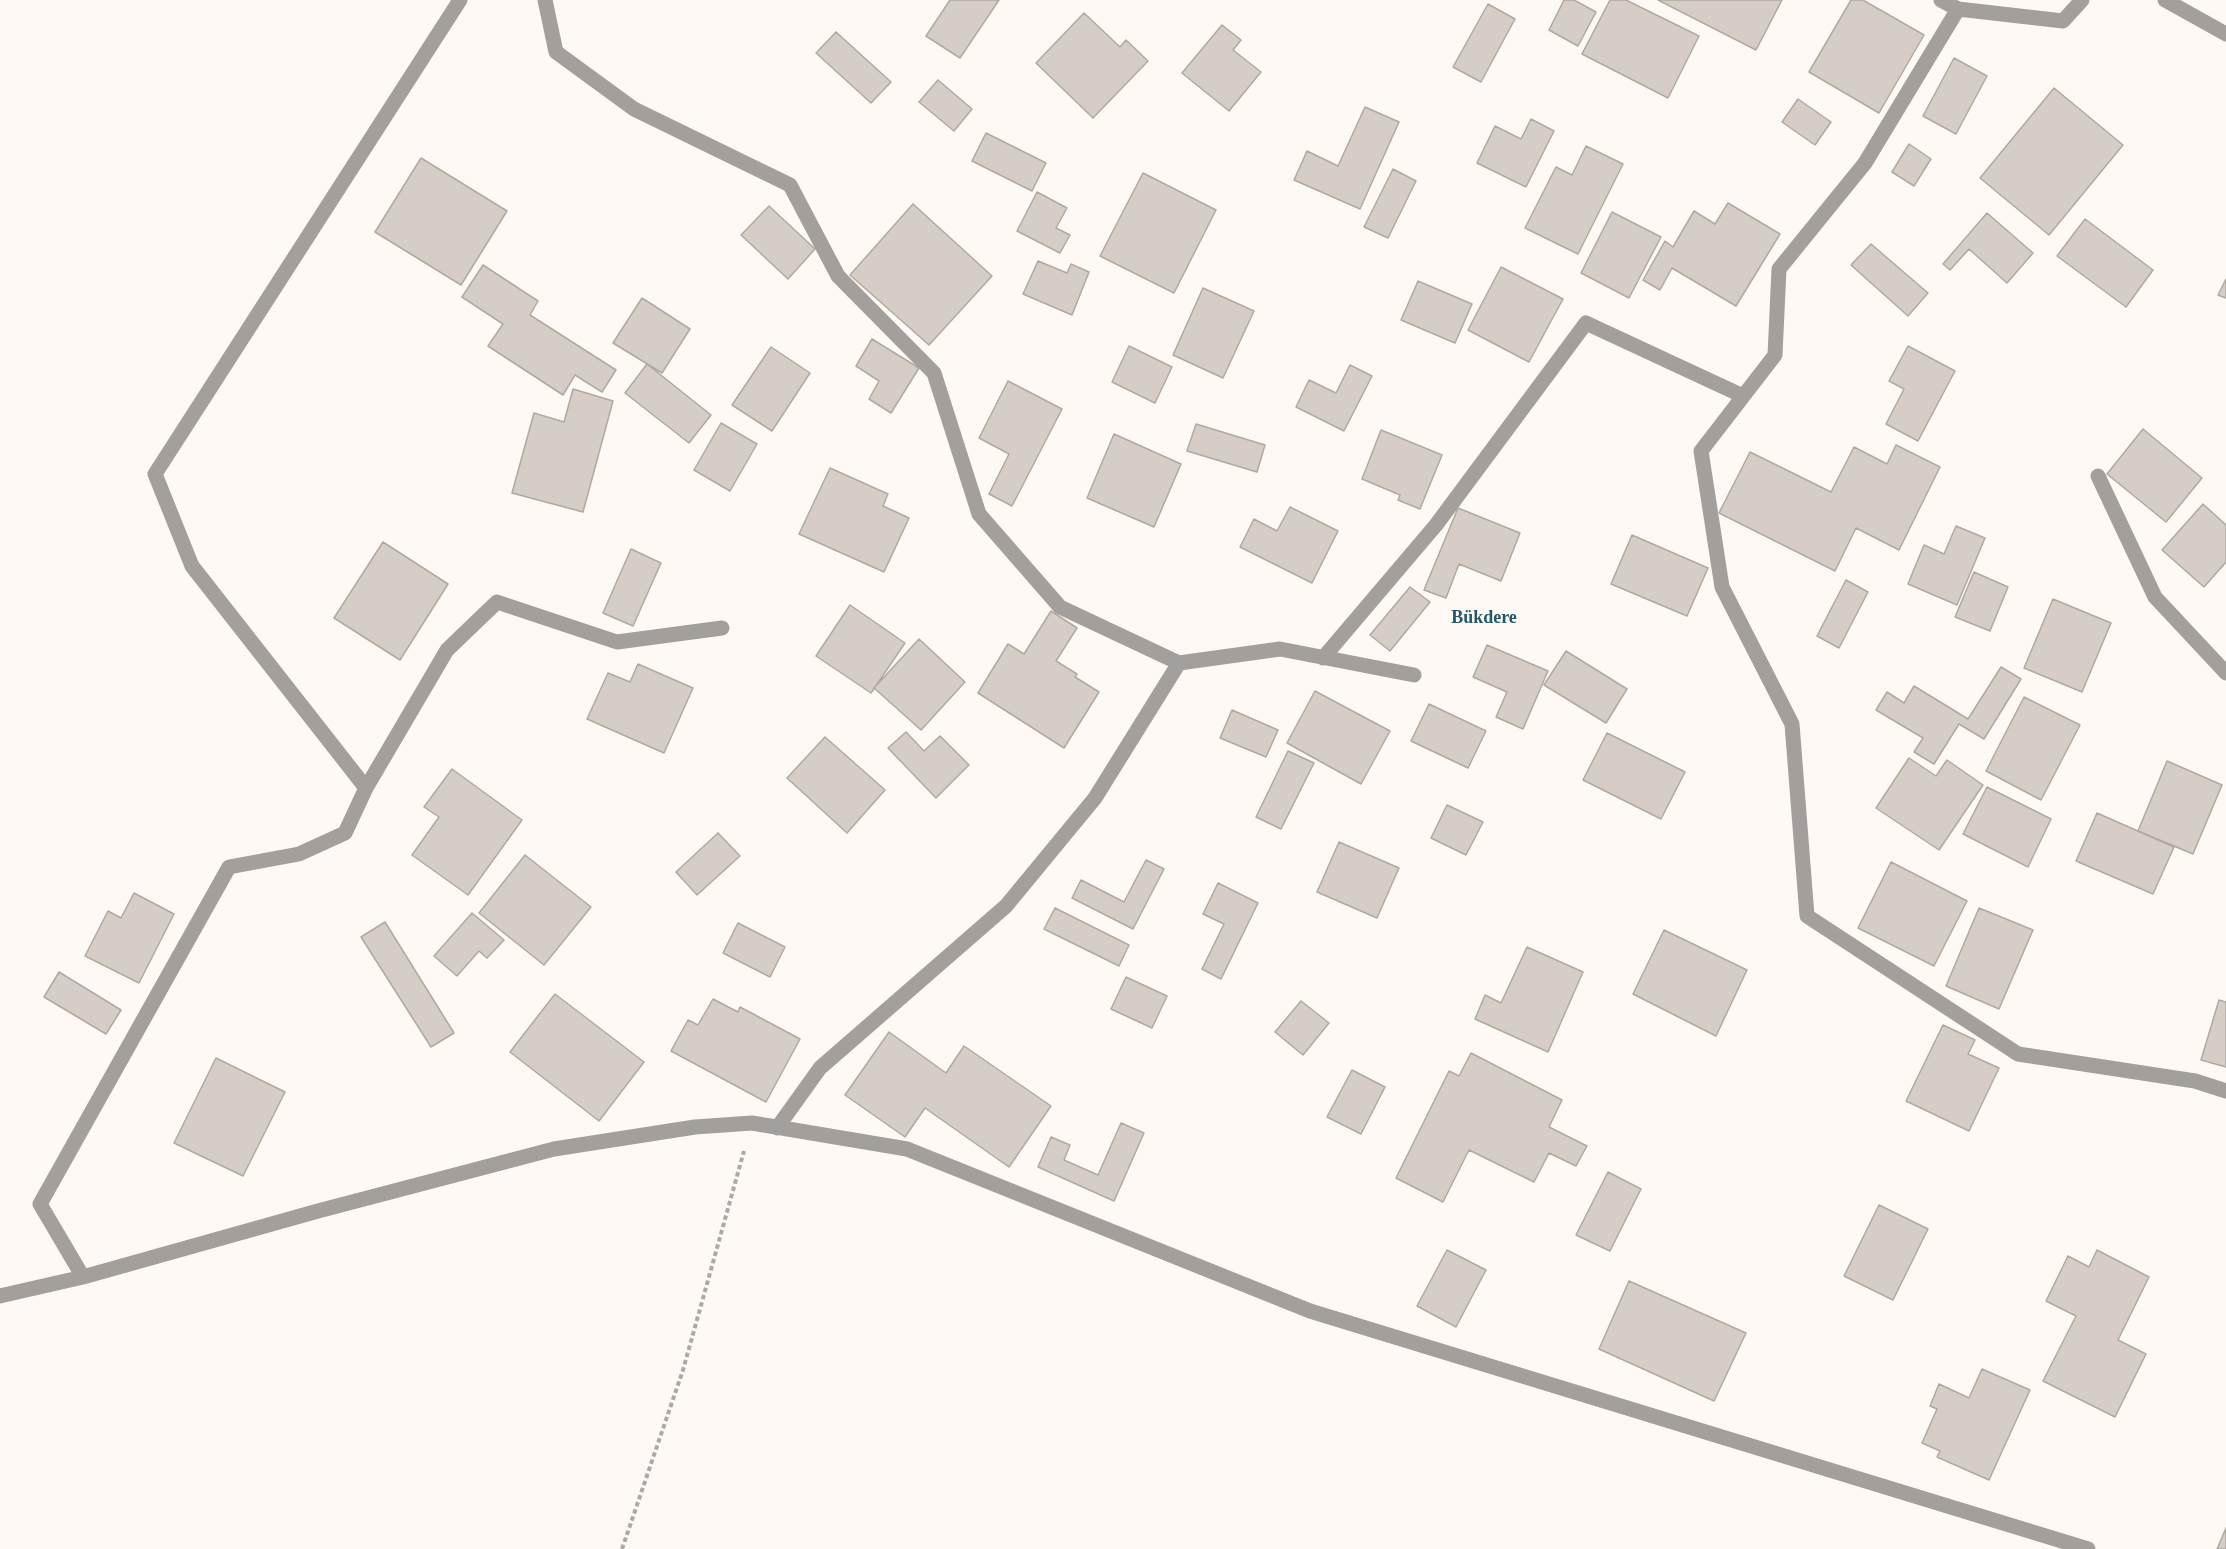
<!DOCTYPE html>
<html>
<head>
<meta charset="utf-8">
<style>
  body { margin:0 }
  canvas { display:block; background:#fef9f4 }
</style>
</head>
<body>
<canvas width="2226" height="1549"></canvas>
<script>
const c = document.querySelector('canvas').getContext('2d');
c.lineJoin = 'round';
function fillPath(path, color) {
  c.fillStyle = color;
  c.fill(path, 'evenodd');
}
function poly(rows) {
  const path = new Path2D();
  for (const r of rows) {
    path.moveTo(r[0], r[1]);
    for (let i = 2; i < r.length; i += 2) path.lineTo(r[i], r[i + 1]);
  }
  return path;
}
function strokePath(path, color, width, dash) {
  c.strokeStyle = color;
  c.lineWidth = width;
  c.lineCap = dash ? 'butt' : 'round';
  c.setLineDash(dash || []);
  c.stroke(path);
}
function write(font, color, halo, rows, align = 'center') {
  c.font = font + ' Georgia,serif';
  c.lineWidth = 6;
  c.setLineDash([]);
  c.textBaseline = 'middle';
  c.strokeStyle = halo;
  c.fillStyle = color;
  for (const [text, x, y, turn = 0] of rows) {
    c.save();
    c.translate(x, y);
    c.rotate((+turn || 0) * Math.PI / 180);
    c.textAlign = isNaN(turn) ? turn : align;
    if (halo) c.strokeText(text, 0, 0);
    c.fillText(text, 0, 0);
    c.restore();
  }
}
const building = poly([
  [950,0,999,0,960,58,926,36,950,0],
  [1564,0,1574,0,1596,12,1578,46,1549,30,1564,0],
  [1610,0,1626,0,1699,36,1668,98,1582,54,1610,0],
  [1658,0,1782,0,1756,50,1658,0],
  [1851,0,1863,0,1924,35,1879,113,1809,72,1851,0],
  [1488,4,1515,19,1481,82,1453,67,1488,4],
  [1084,13,1120,47,1126,40,1148,61,1093,118,1036,63,1084,13],
  [1222,25,1241,40,1233,50,1261,72,1229,111,1182,73,1222,25],
  [836,32,891,82,871,103,816,53,836,32],
  [1954,58,1987,76,1956,134,1923,116,1954,58],
  [938,80,972,109,954,131,919,102,938,80],
  [2054,88,2123,145,2049,235,1980,178,2054,88],
  [1798,99,1831,122,1815,145,1782,122,1798,99],
  [1365,107,1399,122,1360,209,1294,180,1307,151,1338,166,1365,107],
  [1531,119,1554,131,1526,187,1477,163,1495,126,1521,139,1531,119],
  [986,133,1046,163,1032,191,972,161,986,133],
  [1909,144,1931,159,1914,186,1892,172,1909,144],
  [1586,146,1623,164,1578,254,1525,228,1556,167,1572,175,1586,146],
  [421,158,507,211,461,285,375,232,421,158],
  [1393,169,1416,181,1388,238,1364,227,1393,169],
  [1143,173,1216,210,1174,293,1100,256,1143,173],
  [1037,192,1067,208,1056,228,1070,235,1060,253,1017,231,1037,192],
  [1728,203,1780,234,1736,306,1672,268,1660,290,1643,280,1665,241,1673,247,1694,211,1715,224,1728,203],
  [913,204,992,276,929,345,850,275,913,204],
  [769,206,815,249,788,279,741,235,769,206],
  [1612,212,1661,237,1629,298,1581,273,1612,212],
  [1987,213,2033,253,2007,283,1969,249,1950,270,1943,264,1987,213],
  [2085,219,2153,270,2126,307,2057,256,2085,219],
  [1871,244,1928,293,1908,316,1851,265,1871,244],
  [1038,261,1067,273,1071,264,1089,272,1072,315,1023,294,1038,261],
  [483,265,538,301,530,315,616,370,602,392,575,375,563,395,488,346,503,324,462,297,483,265],
  [1501,267,1563,299,1529,362,1468,330,1501,267],
  [2226,279,2226,298,2218,295,2226,279],
  [1418,281,1472,304,1455,343,1401,320,1418,281],
  [1203,288,1254,311,1223,378,1173,355,1203,288],
  [642,298,690,329,662,373,613,343,642,298],
  [872,339,919,368,891,413,869,399,879,381,856,366,872,339],
  [1129,346,1172,367,1155,403,1112,382,1129,346],
  [1908,346,1955,371,1918,441,1886,424,1904,389,1889,381,1908,346],
  [771,347,810,373,772,431,732,405,771,347],
  [647,364,711,415,689,443,625,393,647,364],
  [1350,365,1372,376,1344,431,1296,407,1309,380,1336,393,1350,365],
  [1008,381,1062,409,1012,506,989,494,1009,454,979,438,1008,381],
  [573,389,613,401,583,512,512,493,534,413,564,422,573,389],
  [721,423,757,444,730,491,694,470,721,423],
  [1196,424,1265,445,1257,472,1187,451,1196,424],
  [2143,429,2202,478,2166,522,2107,474,2143,429],
  [1381,430,1442,455,1420,509,1398,500,1400,495,1362,479,1381,430],
  [1114,434,1181,464,1154,527,1087,498,1114,434],
  [1896,445,1940,467,1899,550,1856,528,1835,571,1719,513,1750,452,1831,492,1854,447,1887,464,1896,445],
  [830,468,888,494,883,506,909,518,884,572,799,534,830,468],
  [2203,504,2226,525,2226,562,2204,587,2162,550,2203,504],
  [1290,507,1338,531,1312,583,1240,547,1254,519,1277,531,1290,507],
  [1458,508,1520,533,1501,581,1459,564,1446,598,1424,590,1458,508],
  [1956,526,1985,538,1957,605,1908,584,1924,545,1944,554,1956,526],
  [1632,535,1708,568,1687,616,1611,584,1632,535],
  [383,542,448,584,400,660,334,618,383,542],
  [631,549,661,563,633,626,603,613,631,549],
  [1974,572,2008,587,1990,631,1955,617,1974,572],
  [1846,580,1868,592,1839,648,1817,636,1846,580],
  [1410,587,1430,602,1390,651,1370,635,1410,587],
  [2053,599,2111,623,2082,692,2024,668,2053,599],
  [850,605,905,643,871,693,816,656,850,605],
  [1051,611,1077,628,1056,661,1077,674,1075,677,1099,692,1064,748,978,693,1008,644,1024,654,1051,611],
  [919,639,965,682,921,730,874,688,919,639],
  [1487,645,1548,671,1523,729,1496,717,1507,692,1473,677,1487,645],
  [1566,651,1627,689,1606,723,1544,685,1566,651],
  [638,664,693,688,664,753,587,719,608,673,630,682,638,664],
  [2001,667,2021,679,1984,739,1959,724,1934,764,1914,752,1923,738,1876,710,1887,692,1904,703,1914,686,1968,719,2001,667],
  [1315,691,1390,731,1361,784,1287,743,1315,691],
  [2024,697,2080,725,2041,800,1986,771,2024,697],
  [1429,704,1486,731,1468,768,1411,741,1429,704],
  [1232,710,1278,730,1266,757,1220,738,1232,710],
  [906,732,924,751,940,736,969,765,936,798,888,748,906,732],
  [1607,733,1685,772,1661,819,1583,780,1607,733],
  [825,737,885,790,847,833,787,778,825,737],
  [1288,751,1314,763,1281,829,1256,817,1288,751],
  [1909,758,1936,776,1947,760,1983,785,1939,850,1876,808,1909,758],
  [2167,761,2222,785,2193,854,2138,831,2167,761],
  [452,769,522,820,468,895,412,855,439,817,424,807,452,769],
  [1987,787,2051,819,2028,867,1963,834,1987,787],
  [1447,805,1483,822,1466,855,1431,838,1447,805],
  [2097,813,2174,847,2153,894,2076,861,2097,813],
  [718,833,740,856,697,895,676,872,718,833],
  [1339,842,1399,868,1377,918,1317,892,1339,842],
  [525,855,591,907,544,965,479,913,525,855],
  [1146,860,1164,869,1133,929,1072,898,1081,880,1124,902,1146,860],
  [1891,862,1967,901,1934,966,1858,928,1891,862],
  [1218,883,1258,903,1221,979,1202,969,1224,924,1203,914,1218,883],
  [134,893,174,914,139,983,85,956,108,911,121,918,134,893],
  [1055,908,1129,945,1119,966,1044,929,1055,908],
  [1979,908,2033,930,1999,1009,1946,986,1979,908],
  [472,913,504,940,487,958,479,951,457,976,434,956,472,913],
  [385,922,454,1033,431,1047,361,937,385,922],
  [738,923,785,947,770,977,723,953,738,923],
  [1664,930,1747,970,1716,1036,1633,994,1664,930],
  [1527,947,1583,972,1548,1052,1475,1019,1485,995,1501,1003,1527,947],
  [59,972,121,1010,106,1034,44,997,59,972],
  [1126,977,1167,996,1152,1028,1111,1009,1126,977],
  [555,994,644,1062,599,1121,510,1052,555,994],
  [713,999,738,1012,740,1007,800,1039,766,1102,671,1051,688,1020,698,1025,713,999],
  [2219,1000,2226,1002,2226,1067,2201,1060,2219,1000],
  [1301,1001,1329,1023,1303,1055,1275,1032,1301,1001],
  [1943,1025,1975,1040,1968,1054,1999,1068,1969,1131,1906,1101,1943,1025],
  [889,1032,946,1073,964,1046,1051,1106,1009,1167,925,1108,905,1137,845,1095,889,1032],
  [1471,1053,1562,1100,1549,1127,1587,1146,1576,1166,1549,1153,1534,1182,1469,1150,1443,1202,1396,1178,1449,1071,1459,1076,1471,1053],
  [216,1058,285,1092,243,1176,174,1143,216,1058],
  [1352,1070,1385,1087,1361,1134,1327,1117,1352,1070],
  [1121,1123,1144,1133,1114,1201,1038,1167,1051,1137,1070,1145,1064,1160,1098,1175,1121,1123],
  [1608,1172,1641,1189,1610,1251,1576,1235,1608,1172],
  [1879,1205,1928,1229,1893,1300,1844,1276,1879,1205],
  [1447,1250,1486,1270,1456,1327,1417,1306,1447,1250],
  [2097,1250,2149,1277,2118,1340,2146,1354,2115,1417,2043,1381,2076,1316,2046,1301,2068,1256,2089,1267,2097,1250],
  [1629,1281,1746,1333,1714,1401,1599,1349,1629,1281],
  [1982,1369,2030,1390,1989,1480,1937,1457,1940,1451,1922,1443,1937,1409,1930,1406,1939,1384,1969,1398,1982,1369],
  [2226,1528,2226,1549,2217,1549,2226,1528]
]);
fillPath(building, '#d6cec6');
strokePath(building, '#b0a9a1', 1.5);
strokePath(poly([
  [622,1549,683,1370,744,1151]
]), '#aca8a3', 4, [4.5, 3]);
strokePath(poly([
  [545,0,556,52,634,109,790,185,838,276,934,373,979,514,1060,607,1179,663,1095,798,1006,906,820,1068,777,1128],
  [1941,0,1958,9,2063,21,2082,0],
  [2165,0,2226,34],
  [1958,9,1865,163,1779,269,1775,355,1701,451,1722,587,1792,724,1807,916,2018,1054,2195,1081,2226,1091],
  [2098,476,2155,597,2226,673],
  [1323,658,1436,525,1586,323,1743,396],
  [1179,663,1280,649,1414,675],
  [366,788,447,650,497,602,617,642,722,628],
  [83,1277,40,1204,229,867,299,854,345,833,366,788,192,566,155,474,460,0],
  [0,1296,83,1277,318,1211,554,1149,695,1127,752,1123,907,1149,1310,1311,2088,1549]
]), '#a39f9c', 15);
write('bold 18px', '#235866', '#fef9f4', [
  ["Bükdere",1484,618]
]);
</script>
</body>
</html>
